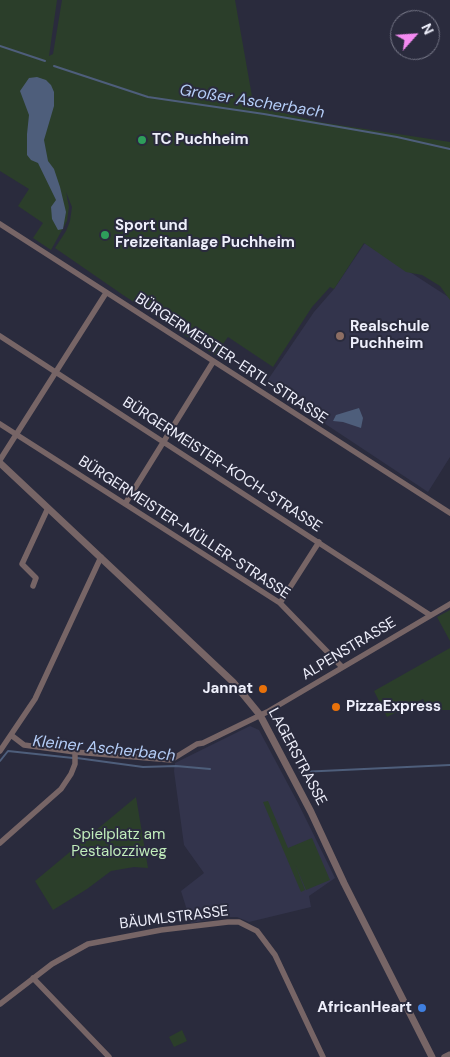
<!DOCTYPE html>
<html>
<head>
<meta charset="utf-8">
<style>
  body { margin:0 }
  #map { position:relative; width:450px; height:1057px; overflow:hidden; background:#2a2b3d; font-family:"DM Sans",sans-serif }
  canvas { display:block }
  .north { position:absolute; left:390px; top:10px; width:50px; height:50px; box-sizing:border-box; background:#2a2b3d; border:1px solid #787989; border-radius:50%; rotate:64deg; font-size:14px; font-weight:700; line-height:20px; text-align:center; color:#eeeffb }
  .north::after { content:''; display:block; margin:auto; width:18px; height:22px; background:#f38af1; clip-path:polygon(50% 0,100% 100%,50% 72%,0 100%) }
</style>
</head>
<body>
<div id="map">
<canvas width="450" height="1057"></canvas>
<div class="north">N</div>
</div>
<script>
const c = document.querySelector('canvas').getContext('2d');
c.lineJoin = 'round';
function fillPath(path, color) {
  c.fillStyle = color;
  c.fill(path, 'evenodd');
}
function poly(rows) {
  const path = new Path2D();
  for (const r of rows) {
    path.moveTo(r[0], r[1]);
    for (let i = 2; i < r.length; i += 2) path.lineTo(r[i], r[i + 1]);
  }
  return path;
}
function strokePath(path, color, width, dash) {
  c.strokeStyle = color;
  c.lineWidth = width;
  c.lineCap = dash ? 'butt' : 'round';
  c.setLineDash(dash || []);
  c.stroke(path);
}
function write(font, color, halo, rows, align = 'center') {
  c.font = font + ' "DM Sans",sans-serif';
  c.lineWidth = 4;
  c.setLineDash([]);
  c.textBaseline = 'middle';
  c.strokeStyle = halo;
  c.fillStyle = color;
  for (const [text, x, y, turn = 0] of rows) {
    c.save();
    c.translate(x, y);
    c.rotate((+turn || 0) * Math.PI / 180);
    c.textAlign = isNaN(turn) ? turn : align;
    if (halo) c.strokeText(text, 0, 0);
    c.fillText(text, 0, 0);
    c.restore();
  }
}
fillPath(poly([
  [365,243,450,298,450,457,428,492,265,384,314,312,334,289],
  [250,726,259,730,298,803,335,878,309,896,311,907,249,922,237,917,226,917,191,923,181,891,204,873,184,845,174,771,175,763]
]), '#33344c');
fillPath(poly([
  [0,0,57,0,49,56,53,54,62,0,235,0,253,102,257,106,319,122,450,142,450,300,440,286,422,275,406,272,364,243,334,289,330,287,312,307,273,367,228,337,215,355,123,295,55,248,66,231,70,221,72,207,66,192,69,207,67,221,51,250,33,238,43,223,18,206,29,189,0,171],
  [450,610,450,641,437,617],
  [450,648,450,710,428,710,423,699,387,717,374,691],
  [136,797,148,868,134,867,111,871,87,889,53,910,35,881],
  [268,801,288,848,312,838,330,880,306,890,295,864,305,890,301,892,263,802],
  [182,1030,187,1041,174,1047,169,1037]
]), '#2b3e2a');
fillPath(poly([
  [37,77,46,80,51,85,54,92,54,106,44,140,48,161,54,169,60,187,66,212,63,229,58,230,52,219,51,207,56,200,38,163,31,160,27,155,27,134,29,115,20,91,29,78],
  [359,408,363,418,361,428,343,422,333,421,336,415]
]), '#4e5e7b');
strokePath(poly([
  [0,46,45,61],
  [54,66,148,97,264,114,397,137,450,149],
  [77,758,143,767,176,766,210,769],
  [0,761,8,751,73,758],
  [300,772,450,765]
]), '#4e5e7b', 2);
strokePath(poly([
  [0,224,450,513],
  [0,336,430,615],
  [0,424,280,603,342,667],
  [0,460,106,293],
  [125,504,213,362],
  [33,586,36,578,22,564,48,508],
  [280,603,319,542],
  [11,735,24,745,75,752,171,760,197,744,203,743,267,712,450,604],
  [0,751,35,699,101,557],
  [0,843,61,789,71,774,75,764,75,752],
  [33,978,109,1057],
  [0,1004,52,964,88,944,161,930,228,922,239,922,257,931,275,955,323,1057],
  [444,1057,450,1054]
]), '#776566', 5.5);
strokePath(poly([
  [0,463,233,682,260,715,311,812,344,883,432,1057]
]), '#776566', 7);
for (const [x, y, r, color] of [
  [142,140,5,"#2e9e5b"],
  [105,235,5,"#2e9e5b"],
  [340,336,5,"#8d6e63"],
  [263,689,5,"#e8710a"],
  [336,707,5,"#e8710a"],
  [422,1008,5,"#3f7fe0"]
]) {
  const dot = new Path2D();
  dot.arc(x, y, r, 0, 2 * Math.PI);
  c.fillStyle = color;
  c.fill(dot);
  strokePath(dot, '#2a2b3d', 2);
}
write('bold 15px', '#eeeffb', '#2a2b3d', [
  ["TC Puchheim",152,140],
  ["Sport und",115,226],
  ["Freizeitanlage Puchheim",115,243],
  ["Realschule",350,327],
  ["Puchheim",350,344],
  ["Jannat",253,689,"right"],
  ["PizzaExpress",346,707],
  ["AfricanHeart",412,1008,"right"]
], 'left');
write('15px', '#eeeffb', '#2a2b3d', [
  ["BÜRGERMEISTER-ERTL-STRASSE",231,359,33],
  ["BÜRGERMEISTER-KOCH-STRASSE",222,465,33],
  ["BÜRGERMEISTER-MÜLLER-STRASSE",184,528,33],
  ["ALPENSTRASSE",349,649,-31],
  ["LAGERSTRASSE",297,757,62],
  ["BÄUMLSTRASSE",174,918,-7]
]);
write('15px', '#c0ecbb', '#2a2b3d', [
  ["Spielplatz am",119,835],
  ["Pestalozziweg",119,852]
]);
write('italic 16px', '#b4cdf7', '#2a2b3d', [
  ["Großer Ascherbach",252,102,9],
  ["Kleiner Ascherbach",104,749,6]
]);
</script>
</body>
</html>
